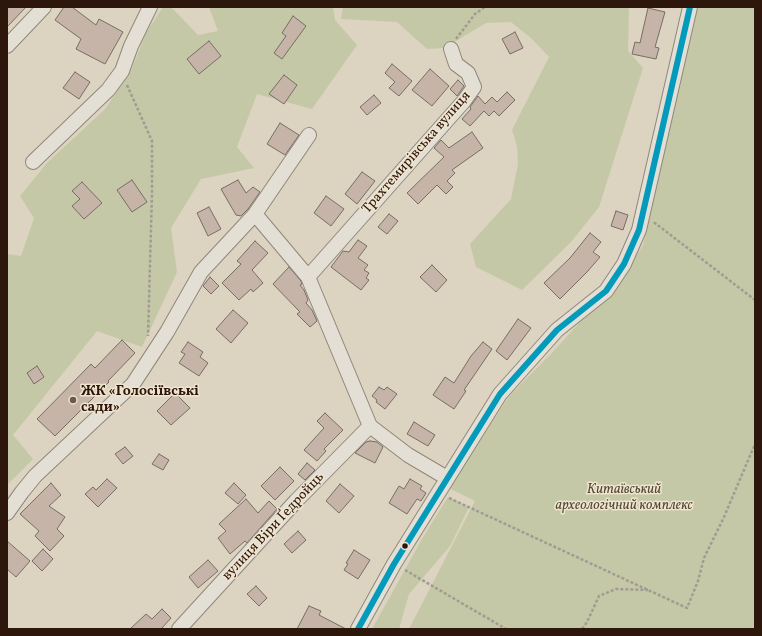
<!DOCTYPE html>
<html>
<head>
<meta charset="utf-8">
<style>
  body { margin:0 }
  #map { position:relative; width:762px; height:636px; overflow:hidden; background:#dcd3c0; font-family:Vollkorn,serif }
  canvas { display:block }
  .frame { position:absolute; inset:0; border:8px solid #2d170d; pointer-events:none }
</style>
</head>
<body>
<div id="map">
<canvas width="762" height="636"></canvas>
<div class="frame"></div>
</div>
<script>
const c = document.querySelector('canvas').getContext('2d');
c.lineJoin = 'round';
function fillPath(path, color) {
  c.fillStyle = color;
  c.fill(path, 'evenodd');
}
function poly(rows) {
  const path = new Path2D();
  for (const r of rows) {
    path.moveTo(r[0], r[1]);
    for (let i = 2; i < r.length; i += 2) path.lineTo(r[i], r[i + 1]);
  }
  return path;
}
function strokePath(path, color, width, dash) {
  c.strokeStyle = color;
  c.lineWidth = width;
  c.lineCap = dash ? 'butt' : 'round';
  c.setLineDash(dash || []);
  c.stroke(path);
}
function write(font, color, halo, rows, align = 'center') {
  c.font = font + ' Vollkorn,serif';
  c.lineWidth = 3;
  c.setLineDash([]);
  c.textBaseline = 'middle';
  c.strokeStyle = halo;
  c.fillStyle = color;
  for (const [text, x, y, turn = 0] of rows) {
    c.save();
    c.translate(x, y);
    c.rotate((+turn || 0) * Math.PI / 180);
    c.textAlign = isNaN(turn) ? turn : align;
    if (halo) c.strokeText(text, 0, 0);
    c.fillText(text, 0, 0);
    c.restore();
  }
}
fillPath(poly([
  [163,7,171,7,198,35,218,31,209,7,333,7,335,20,357,45,312,109,257,94,237,147,254,168,201,179,171,228,177,272,142,347,97,331,13,435,33,459,7,485,7,254,21,256,34,218,20,196,47,163,105,109,131,71,146,33],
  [343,7,629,7,628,51,643,68,599,207,571,242,522,290,476,267,470,244,511,199,518,164,517,146,512,130,549,57,532,39,511,22,486,23,444,48,427,49,397,22,341,19],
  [697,7,755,7,755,629,409,629,475,501,449,488,510,395,552,353,627,270,643,245],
  [448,497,469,507,450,546,409,594,399,629,372,629,422,539]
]), '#c5c8a6');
const building = poly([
  [7,7,26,7,7,27,7,7],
  [64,7,72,7,96,25,99,19,123,32,105,64,76,49,81,39,55,20,64,7],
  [648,8,665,12,655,47,659,48,656,59,632,54,635,42,640,43,648,8],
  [293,16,306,26,282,59,274,53,286,36,282,33,293,16],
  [515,32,523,48,510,54,502,39,515,32],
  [209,41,221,56,199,74,187,59,209,41],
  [392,64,412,81,399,96,389,88,395,82,385,73,392,64],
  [430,69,449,86,432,106,412,90,430,69],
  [75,72,90,82,79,99,63,88,75,72],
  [284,75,297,85,284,104,269,94,284,75],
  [458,80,464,86,457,96,450,89,458,80],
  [507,92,515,100,499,116,494,111,489,116,484,111,470,126,462,119,471,109,470,107,478,96,485,104,492,97,497,102,507,92],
  [374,95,381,103,367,115,360,107,374,95],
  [280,123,299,135,285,155,267,144,280,123],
  [472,132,483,148,452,170,455,173,447,181,453,187,446,194,437,185,418,204,407,193,444,157,434,148,441,140,449,148,472,132],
  [362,172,375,181,357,204,345,194,362,172],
  [132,180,147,202,132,212,117,190,132,180],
  [238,180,246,193,253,187,260,192,248,209,241,216,236,215,221,189,238,180],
  [82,182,102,203,84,219,72,206,80,199,72,191,82,182],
  [326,196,344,209,331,226,314,213,326,196],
  [209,207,221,229,208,236,197,213,209,207],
  [616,211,628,215,623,230,611,226,616,211],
  [389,214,398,221,387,234,378,227,389,214],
  [590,233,601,242,593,252,600,257,587,272,560,299,544,283,570,258,590,233],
  [358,240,367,246,358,258,368,265,364,270,369,273,366,278,369,280,361,290,331,267,343,251,349,252,358,240],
  [255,241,268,253,252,270,263,283,253,292,251,289,239,300,222,283,241,264,237,261,255,241],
  [432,265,447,280,436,292,420,277,432,265],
  [289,267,301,281,302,284,300,285,304,290,308,300,306,303,312,310,317,321,310,327,297,314,300,312,273,284,289,267],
  [210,277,219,286,211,294,203,286,210,277],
  [233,310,248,323,231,343,216,329,233,310],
  [518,319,531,328,507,360,496,351,518,319],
  [122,340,135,353,108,381,109,382,55,436,37,419,91,364,95,368,122,340],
  [188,342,203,352,200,357,208,363,199,376,179,363,185,354,181,352,188,342],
  [483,342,492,349,464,390,466,391,454,409,433,395,445,377,454,383,471,356,483,342],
  [37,366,44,377,34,384,27,373,37,366],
  [379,387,384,390,387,387,397,394,385,409,376,402,377,400,372,396,379,387],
  [175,393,190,408,171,425,157,411,175,393],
  [325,413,343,430,324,449,326,451,317,461,304,450,324,428,317,421,325,413],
  [414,422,435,435,428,446,407,434,414,422],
  [370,441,377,442,383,447,375,463,355,453,366,442,370,441],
  [125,447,133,456,123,464,115,454,125,447],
  [159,454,169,460,163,470,152,464,159,454],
  [307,463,315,470,305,480,298,474,307,463],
  [280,467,294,481,275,500,261,486,280,467],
  [107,479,117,488,98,507,85,494,93,487,96,490,107,479],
  [410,479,422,486,420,489,426,493,421,501,417,499,407,514,389,503,399,486,404,489,410,479],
  [51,483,61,495,49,506,65,517,57,529,64,536,50,551,35,536,39,531,20,514,51,483],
  [234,483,246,495,238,504,225,493,234,483],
  [340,484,354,496,339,513,326,501,340,484],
  [246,499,258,513,269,501,277,509,247,543,245,541,230,554,218,538,226,531,219,524,246,499],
  [298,531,306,540,292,553,284,544,298,531],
  [7,541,30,561,16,577,7,569,7,541],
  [43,549,53,559,42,571,32,561,43,549],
  [354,550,370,560,358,579,344,570,348,564,346,563,354,550],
  [208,560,218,571,198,588,189,577,208,560],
  [256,586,267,598,259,606,247,594,256,586],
  [309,606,321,611,319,615,346,629,297,629,309,606],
  [162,609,171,618,161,629,130,629,146,614,152,619,162,609]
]);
fillPath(building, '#c7b4a9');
strokePath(building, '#766e63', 1);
const minor = poly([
  [7,46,44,7],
  [33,162,108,90,122,71,131,46,150,7],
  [255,214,308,277,370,426,408,455,447,478],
  [308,277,464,101,474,87,468,73,456,64,451,49],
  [7,513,22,492,35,476,133,384,167,332,201,272,255,214,309,135],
  [179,629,296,501,370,426],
  [358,629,394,564,500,394,557,330,606,291,624,264,639,230,690,7]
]);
strokePath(minor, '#8f877b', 16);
strokePath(poly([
  [456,39,475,14,485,7],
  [127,85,152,141,152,193,148,336],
  [654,224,655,223,755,300],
  [449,498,687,608,698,581,704,558,724,517,755,444],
  [405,570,506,629],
  [582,629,587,622,599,596,616,589,648,590]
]), '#a19c93', 2.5, [3, 2]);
strokePath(minor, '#e4dfd5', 14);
strokePath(poly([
  [358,629,394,564,500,394,557,330,606,291,624,264,639,230,690,7]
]), '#049abb', 6);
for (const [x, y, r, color] of [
  [73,400,4,"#6a594c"],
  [405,546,3.5,"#2d170d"]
]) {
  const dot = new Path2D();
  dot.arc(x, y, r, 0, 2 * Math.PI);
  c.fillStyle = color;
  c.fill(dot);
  strokePath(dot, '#efe5cf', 1.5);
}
write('14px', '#2d170d', '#efe5cf', [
  ["Трахтемирівська вулиця",417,153,-49],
  ["вулиця Віри Ґедройць",274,527,-47]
]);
write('bold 14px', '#2d170d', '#efe5cf', [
  ["ЖК «Голосіївські",81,392],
  ["сади»",81,408]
], 'left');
write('italic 14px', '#554935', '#efe5cf', [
  ["Китаївський",624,490],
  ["археологічний комплекс",624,506]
]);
</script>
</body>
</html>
